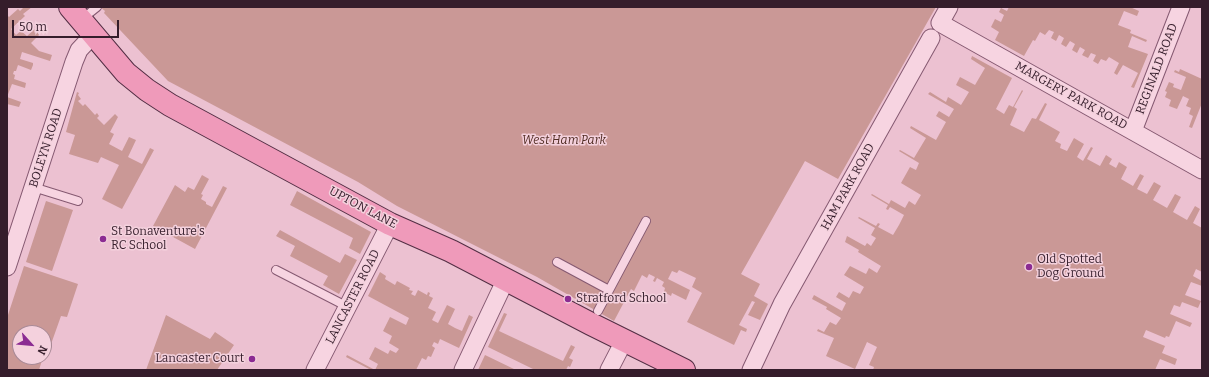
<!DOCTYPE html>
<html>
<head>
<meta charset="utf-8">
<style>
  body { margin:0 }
  #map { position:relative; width:1209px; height:377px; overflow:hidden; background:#ecc1d1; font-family:Bitter,serif }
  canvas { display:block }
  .frame { position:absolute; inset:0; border:8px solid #351d2b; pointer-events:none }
  .north { position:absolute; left:12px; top:325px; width:40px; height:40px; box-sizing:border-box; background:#f4d1dd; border:1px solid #a88996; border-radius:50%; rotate:117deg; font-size:11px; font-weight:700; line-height:16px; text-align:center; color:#351d2b }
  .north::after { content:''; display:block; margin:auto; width:14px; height:18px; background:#8b2b92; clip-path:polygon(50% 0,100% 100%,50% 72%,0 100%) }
  .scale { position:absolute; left:12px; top:20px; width:107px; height:18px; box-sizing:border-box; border:2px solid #351d2b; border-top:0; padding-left:5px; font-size:12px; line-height:14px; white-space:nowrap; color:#351d2b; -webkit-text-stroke:3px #f4d1dd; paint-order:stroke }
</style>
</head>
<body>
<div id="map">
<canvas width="1209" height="377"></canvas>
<div class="frame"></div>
<div class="north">N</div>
<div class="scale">50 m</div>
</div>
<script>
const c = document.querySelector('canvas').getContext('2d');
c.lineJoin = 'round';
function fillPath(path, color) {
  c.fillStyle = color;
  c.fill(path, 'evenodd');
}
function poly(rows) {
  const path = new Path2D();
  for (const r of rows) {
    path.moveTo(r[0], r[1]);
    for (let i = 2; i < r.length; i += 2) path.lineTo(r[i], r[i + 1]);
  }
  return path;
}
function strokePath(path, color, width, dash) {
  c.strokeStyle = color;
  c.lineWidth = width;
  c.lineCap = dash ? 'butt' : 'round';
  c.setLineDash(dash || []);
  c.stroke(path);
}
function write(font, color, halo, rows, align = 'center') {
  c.font = font + ' Bitter,serif';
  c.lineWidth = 3;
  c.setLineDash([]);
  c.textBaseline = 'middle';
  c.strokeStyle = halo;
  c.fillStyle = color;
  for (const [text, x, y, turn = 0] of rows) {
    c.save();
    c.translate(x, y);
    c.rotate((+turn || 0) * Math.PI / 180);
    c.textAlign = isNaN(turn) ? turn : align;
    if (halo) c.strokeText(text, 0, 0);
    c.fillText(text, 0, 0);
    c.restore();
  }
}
fillPath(poly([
  [24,7,32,7,23,14,25,16,11,29,16,35,21,31,27,36,35,29,40,34,31,43,39,51,52,55,50,61,22,52,20,59,33,63,33,65,31,70,18,65,16,71,14,71,13,74,15,75,14,79,26,83,25,88,12,84,7,97,21,102,19,107,7,104,7,15,9,17,18,9,20,11],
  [100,7,936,7,838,179,805,161,741,274,760,284,754,296,768,304,760,320,748,315,755,302,752,301,739,325,747,329,746,332,741,330,734,345,687,322,702,293,692,287,696,278,679,270,677,273,672,271,668,279,690,290,686,300,672,293,671,296,664,292,665,288,662,286,664,282,657,278,655,282,653,281,655,277,649,274,647,278,642,275,634,291,631,289,614,321,537,277,397,206,358,182,168,81,104,13,105,11],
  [1009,7,1130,7,1139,11,1137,16,1124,11,1118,25,1131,30,1130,33,1147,40,1146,42,1132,36,1128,47,1148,54,1134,88,1131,87,1138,73,1123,65,1117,75,1114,73,1119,63,1109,57,1106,61,1101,59,1098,64,1093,61,1096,55,1091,53,1088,58,1082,55,1085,50,1080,47,1077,53,1072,50,1075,44,1070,41,1066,47,1061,44,1064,38,1059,35,1056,41,1051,38,1054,32,1049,30,1045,35,1040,32,1035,41,1033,40,1024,56,995,40,999,32,991,27,995,19,1001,22,1004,15,999,12,1001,8,1007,11],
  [972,56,1012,78,996,109,1004,114,1009,105,1013,107,1022,90,1023,91,1014,107,1017,109,1010,125,1024,132,1032,118,1036,119,1045,103,1047,104,1039,120,1060,132,1055,141,1061,144,1060,148,1067,151,1074,138,1084,144,1077,157,1083,161,1091,147,1093,148,1087,159,1100,166,1106,155,1112,159,1109,164,1116,168,1119,162,1127,167,1121,179,1133,186,1140,174,1144,176,1137,189,1147,194,1154,182,1161,186,1153,200,1167,208,1175,194,1181,197,1173,212,1187,220,1195,206,1200,209,1193,223,1202,228,1202,272,1196,269,1193,276,1202,281,1202,286,1191,282,1185,295,1201,301,1198,308,1182,302,1180,307,1174,305,1170,314,1192,323,1190,327,1176,321,1169,337,1166,336,1165,338,1146,330,1143,337,1165,346,1162,353,1177,359,1175,365,1160,359,1155,370,873,370,874,367,869,365,877,347,867,342,855,369,826,356,834,338,817,331,818,329,824,332,830,322,836,325,841,318,826,309,827,307,812,299,814,295,842,311,846,303,836,297,839,292,849,298,853,291,860,294,864,287,844,275,850,266,866,274,869,268,877,273,881,266,858,252,859,250,845,242,847,236,865,246,867,243,871,246,876,238,871,235,875,228,858,218,859,217,876,226,878,223,880,224,878,227,893,235,899,225,904,215,890,207,888,210,886,209,888,205,871,195,872,194,889,204,891,200,905,208,909,201,915,205,921,195,901,183,910,167,916,170,919,163,899,151,900,150,914,158,926,138,910,128,911,126,936,140,946,122,936,116,939,111,949,117,954,109,928,94,930,92,946,102,948,97,961,105,969,92,956,85,960,77,975,85,985,68,971,59],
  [1180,69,1202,79,1202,103,1192,128,1189,127,1193,116,1189,114,1191,108,1186,106,1189,99,1183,96,1177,109,1169,106,1171,100,1165,97,1167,92,1165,91,1169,82,1174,84,1173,87,1181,90,1186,77,1174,72,1175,70,1179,72],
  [77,92,79,93,78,95,81,99,78,101,83,106,85,104,95,115,97,113,99,116,97,118,104,125,115,114,118,117,110,132,114,134,109,144,122,151,129,137,136,140,128,157,142,164,150,148,154,150,122,209,102,199,119,165,101,157,98,163,69,154,75,135,66,132],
  [202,175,209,179,201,194,203,195,201,199,206,202,206,204,212,207,223,186,227,188,195,249,153,226,175,185,185,192,188,187,194,190],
  [297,191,371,232,360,254,349,248,353,238,290,205],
  [46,201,73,210,52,271,26,262],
  [280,230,340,263,345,254,357,260,339,294,323,285,328,276,290,256,295,246,276,236],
  [24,266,78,284,67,317,61,316,50,347,47,346,44,354,44,333,20,333,20,357,43,357,39,370,7,370,7,318],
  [380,272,386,276,385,279,395,285,397,281,410,288,409,290,413,291,411,294,415,296,418,290,427,295,428,292,430,293,429,296,433,298,428,308,436,312,432,320,438,323,447,305,455,309,448,324,455,328,462,331,469,315,473,317,459,348,440,339,438,344,434,342,432,346,435,348,431,357,428,356,426,360,422,358,416,370,371,370,346,357,347,355,375,370,378,364,369,359,375,347,388,354,390,350,396,353,399,349,389,343,392,336,383,331,390,317,406,325,409,318,368,296],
  [504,313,507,314,499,331,563,361,571,345,575,347,569,358,573,360,570,367,568,366,566,370,535,370,488,347],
  [166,315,210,339,215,332,234,345,217,370,146,370],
  [485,355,516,370,478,370]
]), '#ca9896');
const lane = poly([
  [82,19,97,7],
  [33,187,78,201],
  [557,262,609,290],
  [276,270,348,307],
  [598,311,646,221]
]);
const street = poly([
  [949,7,940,23,1202,170],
  [1133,131,1181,7],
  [7,267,74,62,79,50,94,34],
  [315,370,390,224],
  [463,370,506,279],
  [609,370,624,341],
  [751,370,782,304,931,38]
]);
const primary = poly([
  [70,7,126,73,147,90,170,105,390,224,451,251,591,324,684,370]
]);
strokePath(lane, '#855971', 10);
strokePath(street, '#855971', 19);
strokePath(primary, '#532e44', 24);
strokePath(lane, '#f7d4e1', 8);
strokePath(street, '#f7d4e1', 17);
strokePath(primary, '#ef9aba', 22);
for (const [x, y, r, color] of [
  [103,239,4,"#8b2b92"],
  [1029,267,4,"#8b2b92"],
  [568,299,4,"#8b2b92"],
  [252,359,4,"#8b2b92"]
]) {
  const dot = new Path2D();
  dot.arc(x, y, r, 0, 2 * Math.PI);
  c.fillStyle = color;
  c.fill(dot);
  strokePath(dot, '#f4d1dd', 1.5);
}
write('12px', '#351d2b', '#f4d1dd', [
  ["REGINALD ROAD",1157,69,-69],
  ["MARGERY PARK ROAD",1071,96,29],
  ["BOLEYN ROAD",46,148,-72],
  ["HAM PARK ROAD",848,187,-61],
  ["UPTON LANE",363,208,28],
  ["LANCASTER ROAD",353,297,-63]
]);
write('italic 12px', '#512d24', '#f4d1dd', [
  ["West Ham Park",564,141]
]);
write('12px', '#351d2b', '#f4d1dd', [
  ["St Bonaventure's",111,232],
  ["RC School",111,246],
  ["Old Spotted",1037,260],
  ["Dog Ground",1037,274],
  ["Stratford School",576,299],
  ["Lancaster Court",244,359,"right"]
], 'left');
</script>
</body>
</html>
